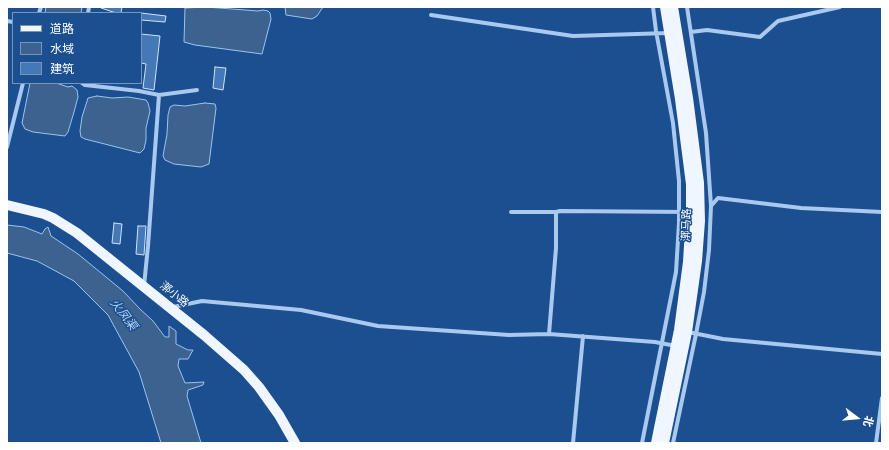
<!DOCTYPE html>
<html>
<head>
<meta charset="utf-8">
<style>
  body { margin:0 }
  #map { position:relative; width:889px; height:450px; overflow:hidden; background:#1b4f8f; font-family:Poppins,"Noto Sans SC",sans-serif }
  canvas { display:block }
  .frame { position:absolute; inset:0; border:8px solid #fff; pointer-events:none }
  .legend { position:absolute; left:12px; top:12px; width:130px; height:72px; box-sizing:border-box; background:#1b4f8f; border:1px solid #7695bc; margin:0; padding:5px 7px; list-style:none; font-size:12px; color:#fff }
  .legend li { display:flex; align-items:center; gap:8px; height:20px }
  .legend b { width:20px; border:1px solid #7695bc }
  .north { position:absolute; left:837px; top:398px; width:40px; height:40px; -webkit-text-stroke:3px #1b4f8f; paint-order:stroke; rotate:106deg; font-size:11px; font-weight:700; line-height:16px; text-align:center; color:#fff }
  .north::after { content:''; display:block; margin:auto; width:14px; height:18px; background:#fff; clip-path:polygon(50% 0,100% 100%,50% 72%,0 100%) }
</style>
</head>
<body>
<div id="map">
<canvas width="889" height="450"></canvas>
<div class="frame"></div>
<ul class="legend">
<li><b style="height:5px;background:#f0f6ff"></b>道路</li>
<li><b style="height:11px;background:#3c6290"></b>水域</li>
<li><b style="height:11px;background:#4478b7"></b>建筑</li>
</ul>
<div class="north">北</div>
</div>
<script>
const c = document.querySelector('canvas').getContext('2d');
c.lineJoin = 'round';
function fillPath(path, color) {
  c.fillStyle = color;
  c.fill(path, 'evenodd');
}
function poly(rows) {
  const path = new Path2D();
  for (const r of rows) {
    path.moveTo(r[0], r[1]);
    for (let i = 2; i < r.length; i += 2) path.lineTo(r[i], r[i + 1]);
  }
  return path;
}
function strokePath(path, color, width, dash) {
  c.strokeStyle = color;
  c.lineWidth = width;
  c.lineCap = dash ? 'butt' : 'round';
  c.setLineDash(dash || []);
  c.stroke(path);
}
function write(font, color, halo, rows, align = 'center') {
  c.font = font + ' Poppins,"Noto Sans SC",sans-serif';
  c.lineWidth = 3;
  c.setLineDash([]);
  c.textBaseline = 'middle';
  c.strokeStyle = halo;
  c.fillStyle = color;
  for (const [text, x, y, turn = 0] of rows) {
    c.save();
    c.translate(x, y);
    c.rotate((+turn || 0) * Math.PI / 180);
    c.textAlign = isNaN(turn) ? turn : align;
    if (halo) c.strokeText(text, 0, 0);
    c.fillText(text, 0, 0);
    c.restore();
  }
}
const water = poly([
  [46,7,82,7,81,13,45,13,46,7],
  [206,7,258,11,263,10,268,11,270,13,271,19,262,54,195,45,184,42,185,8,206,7],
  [285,7,323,7,317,16,312,19,286,15,285,7],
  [30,83,56,83,68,87,72,86,77,90,78,97,74,112,68,132,65,136,33,132,25,129,22,123,30,83],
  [97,96,112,98,128,97,146,100,148,103,150,111,146,128,146,140,144,149,140,153,85,139,81,137,80,131,82,117,88,98,97,96],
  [205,103,215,104,216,108,209,164,201,167,174,164,165,160,163,156,167,134,168,115,170,107,174,105,185,106,205,103],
  [7,225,24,227,42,234,45,229,48,227,51,236,78,254,123,291,140,309,153,321,165,337,169,337,169,326,176,331,176,344,188,350,193,350,188,359,179,359,178,366,185,383,204,382,203,385,188,390,187,396,201,443,161,443,139,372,108,315,74,281,37,261,7,253,7,225]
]);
fillPath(water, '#3c6290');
strokePath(water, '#9cc4f0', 1);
const building = poly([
  [101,7,122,7,121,13,116,13,101,8,101,7],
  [141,13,166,16,165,22,141,20,141,13],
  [141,34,160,36,154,90,143,88,146,64,141,63,141,34],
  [215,67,226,68,223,90,213,88,215,67],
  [114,223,122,224,120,244,112,243,114,223],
  [138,226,146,226,144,255,136,254,138,226]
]);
fillPath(building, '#4478b7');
strokePath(building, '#cfe3fa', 1);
strokePath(poly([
  [39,13,41,7],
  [88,13,89,7],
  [431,15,573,36,669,33],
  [7,21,13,22],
  [691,32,707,30,760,37,778,21,840,7],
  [82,83,85,85,139,91,159,95,197,90],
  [7,147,23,83],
  [711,206,718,198,801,208,882,212],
  [511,212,556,212,560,211,691,212],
  [144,286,148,246,159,95],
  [173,307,202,301,301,310,378,326,509,335,549,334,655,342,676,346],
  [688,332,723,339,882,354],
  [549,334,556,248,556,212],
  [573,443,583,336],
  [642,443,676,272,679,223,679,181,673,123,656,31,653,7],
  [673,443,696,334,704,292,709,250,711,206,706,133,687,7],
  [876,443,882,398]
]), '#a9c9ee', 4);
strokePath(poly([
  [7,205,44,214,53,218,77,233,204,335,244,370,259,387,279,415,295,443],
  [656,443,679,330,688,262,691,212,691,184,680,99,665,7],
  [664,443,687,332,697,261,700,221,699,183,688,98,673,7]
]), '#f0f6ff', 10);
write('11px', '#fff', '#1b4f8f', [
  ["漷马路",687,225,-88],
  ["漷小路",174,295,39]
]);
write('italic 12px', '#b5d3f5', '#1b4f8f', [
  ["火凤渠",123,315,52]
]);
</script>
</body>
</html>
